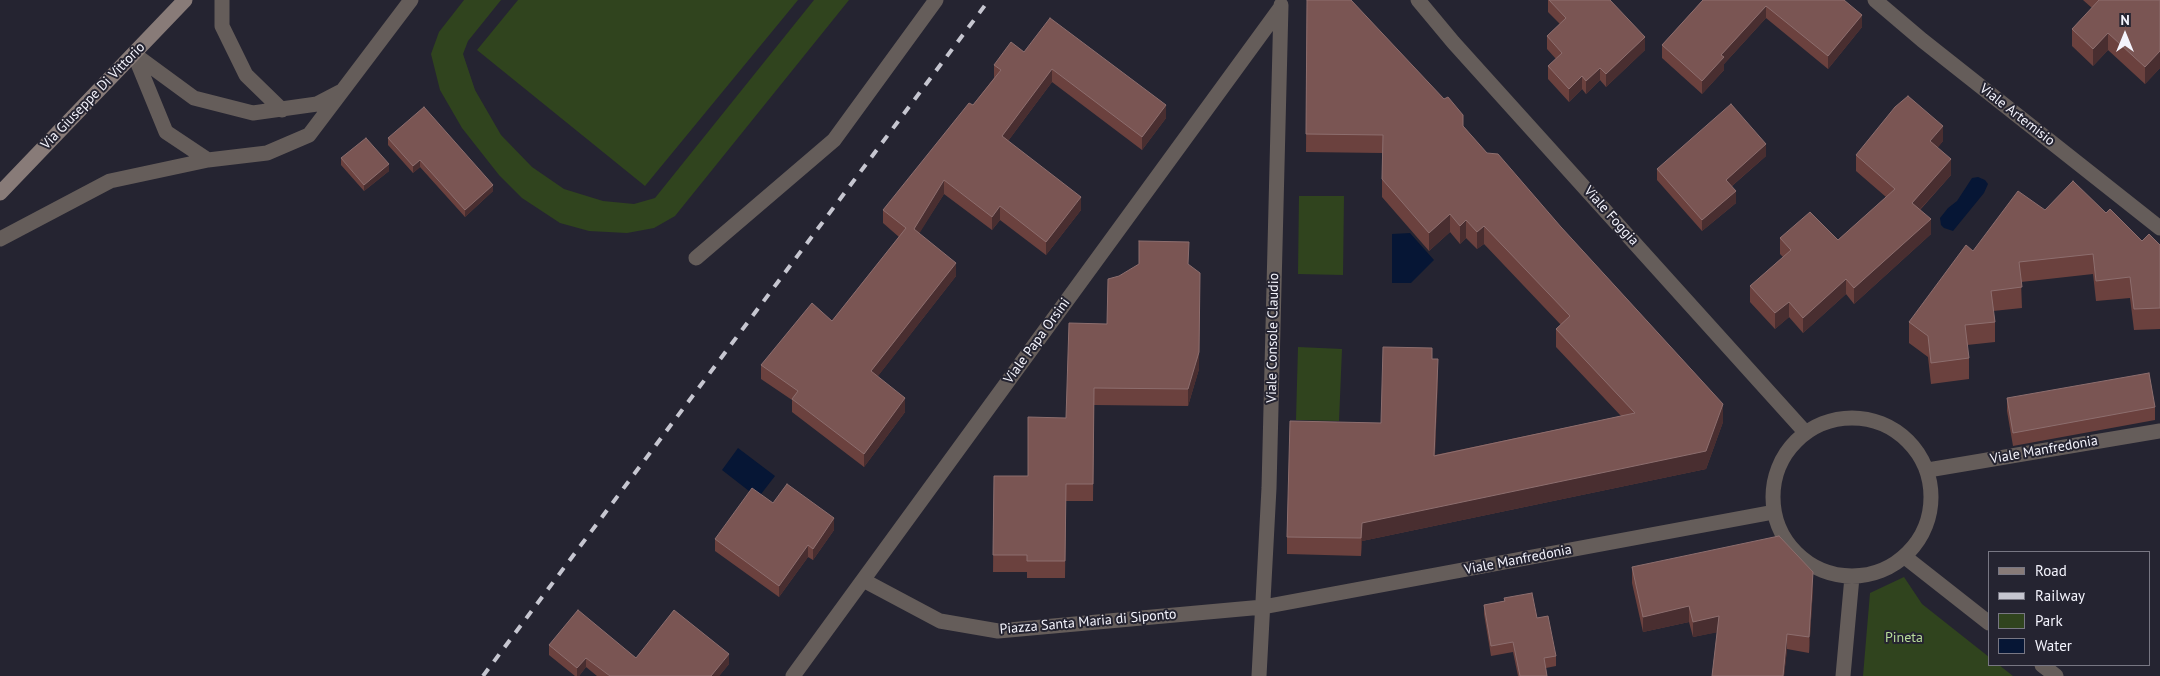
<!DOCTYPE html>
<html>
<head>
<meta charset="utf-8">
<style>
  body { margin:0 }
  #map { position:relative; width:2160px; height:676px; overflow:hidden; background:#252431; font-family:"PT Sans",sans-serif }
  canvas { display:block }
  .legend { position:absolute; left:1988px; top:551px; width:162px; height:115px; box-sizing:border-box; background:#252431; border:1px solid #787783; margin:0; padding:6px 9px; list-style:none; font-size:15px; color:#f4f4fd }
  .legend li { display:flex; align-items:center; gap:10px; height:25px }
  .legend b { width:25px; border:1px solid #787783 }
  .north { position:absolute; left:2100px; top:10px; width:50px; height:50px; -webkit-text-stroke:4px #252431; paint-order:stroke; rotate:0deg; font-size:14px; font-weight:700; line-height:20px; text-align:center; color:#f4f4fd }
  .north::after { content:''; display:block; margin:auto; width:18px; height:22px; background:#f4f4fd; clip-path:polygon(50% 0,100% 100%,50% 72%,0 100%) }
</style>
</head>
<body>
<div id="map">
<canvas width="2160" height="676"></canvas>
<ul class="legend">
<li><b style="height:6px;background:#887b78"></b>Road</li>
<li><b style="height:6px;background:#c6c6d0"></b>Railway</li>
<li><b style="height:14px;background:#30441e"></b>Park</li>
<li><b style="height:14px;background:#061635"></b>Water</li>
</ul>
<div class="north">N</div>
</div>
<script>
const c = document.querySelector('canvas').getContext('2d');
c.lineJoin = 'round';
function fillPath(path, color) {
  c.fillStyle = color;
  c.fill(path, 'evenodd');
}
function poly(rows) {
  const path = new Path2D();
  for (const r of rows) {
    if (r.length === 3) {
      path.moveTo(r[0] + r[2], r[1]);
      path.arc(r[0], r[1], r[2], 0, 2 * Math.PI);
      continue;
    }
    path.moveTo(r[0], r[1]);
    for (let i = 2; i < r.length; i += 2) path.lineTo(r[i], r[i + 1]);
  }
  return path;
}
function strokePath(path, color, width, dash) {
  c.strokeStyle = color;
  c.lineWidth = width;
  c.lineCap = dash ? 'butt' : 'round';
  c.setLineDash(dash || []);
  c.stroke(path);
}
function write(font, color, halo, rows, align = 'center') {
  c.font = font + ' "PT Sans",sans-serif';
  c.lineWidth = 4;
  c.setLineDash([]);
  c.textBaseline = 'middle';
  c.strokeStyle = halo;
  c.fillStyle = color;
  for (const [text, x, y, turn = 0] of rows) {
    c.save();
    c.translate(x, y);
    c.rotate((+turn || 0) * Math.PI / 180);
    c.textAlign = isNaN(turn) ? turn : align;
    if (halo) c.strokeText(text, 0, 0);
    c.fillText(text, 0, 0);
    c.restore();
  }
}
fillPath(poly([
  [464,0,501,0,468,41,463,54,475,90,501,135,532,167,564,189,603,201,634,204,655,198,814,0,849,0,675,216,654,228,627,233,589,231,560,223,522,198,499,175,462,128,440,90,431,54,439,32],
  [518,0,798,0,645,186,477,50],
  [1299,196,1344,196,1343,275,1298,274],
  [1298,347,1342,349,1339,421,1296,420],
  [1904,577,1922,604,1989,657,1989,665,1999,665,2013,676,1863,676,1870,593]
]), '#30441e');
fillPath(poly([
  [1978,177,1985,180,1988,184,1984,193,1953,231,1944,228,1941,225,1940,218,1948,208,1957,201,1972,178],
  [1410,233,1434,260,1411,283,1392,283,1392,234],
  [738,448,775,476,758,498,722,470]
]), '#061635');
strokePath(poly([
  [696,258,834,140,936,0]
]), '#655d5a', 15);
strokePath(poly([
  [222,0,222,26,246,75,282,110],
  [1418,0,1453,42,1805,432],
  [1875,0,1922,40,2160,228],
  [134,54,194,98,253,113,317,104,340,92],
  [134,54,166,132,208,160],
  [0,239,110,181,208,160,267,153,309,135,411,0],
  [1852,497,79],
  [1928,470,2160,431],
  [1905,557,1989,623],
  [863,580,940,621,998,631,1263,607,1774,512],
  [2042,665,2056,676],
  [793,676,1281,7],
  [1259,676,1269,488,1281,5],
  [1843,676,1852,577]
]), '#655d5a', 15);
strokePath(poly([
  [0,193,185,0]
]), '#887b78', 15);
strokePath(poly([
  [483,676,989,0]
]), '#c6c6d0', 4, [9, 9]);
fillPath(poly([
  [1307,0,1463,126,1723,422,1706,469,1362,541,1361,556,1287,554,1287,537,1381,423,1432,359,1438,377,1435,455,1621,416,1556,347,1556,329,1561,325,1484,244,1477,249,1466,238,1460,244,1450,232,1429,251,1382,197,1382,153,1306,152],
  [1548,0,1610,0,1645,50,1606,87,1600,80,1586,94,1582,89,1569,102,1548,79,1548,66,1556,59,1547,49,1547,36,1560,24,1548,12],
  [1703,0,1844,0,1862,27,1828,69,1766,18,1724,64,1724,70,1702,94,1662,58,1662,45],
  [2083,0,2160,0,2160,68,2145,84,2108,50,2093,66,2072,46,2072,29,2092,8],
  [1024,52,1166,118,1142,150,1052,82,1008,141,1081,210,1046,255,1000,220,992,230,944,194,919,233,956,276,877,377,905,412,864,467,792,412,792,400,761,379,761,365,832,321,899,237,883,223,883,210,973,105,994,78,994,65],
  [388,138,493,191,465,217,420,167,413,173,388,145],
  [1943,141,1937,148,1951,175,1920,210,1931,234,1854,304,1846,294,1803,333,1789,317,1775,329,1750,302,1750,286,1783,257,1780,254,1780,238,1838,240,1886,197,1856,171,1856,155],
  [1766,156,1732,186,1736,203,1702,231,1657,180,1657,169],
  [341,158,389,171,364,191,341,165],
  [2045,210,2106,213,2142,241,2160,245,2160,329,2134,330,2130,298,2096,301,2093,274,2021,282,2022,308,1993,311,1995,322,1995,342,1967,345,1969,358,1969,379,1931,384,1928,357,1909,343,1909,322,1973,251],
  [1188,265,1199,369,1188,406,1094,405,1093,501,1066,501,1065,578,1027,578,1027,572,993,572,994,476,1028,476,1066,418,1107,324],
  [2007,398,2155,407,2155,420,2013,446,2007,411],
  [773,503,834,530,813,560,808,557,779,597,715,551,715,539],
  [1632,567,1813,588,1809,653,1787,649,1784,676,1712,676,1717,632,1693,637,1689,622,1643,632,1632,583],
  [1504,598,1537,618,1556,656,1556,666,1546,668,1547,676,1518,676,1513,652,1491,656,1484,614,1484,605,1504,601],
  [549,645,636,658,729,664,719,676,597,676,586,667,579,676,575,676,549,655]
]), '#6b413e');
fillPath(poly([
  [1766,6,1766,18,1724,64,1724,70,1702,94,1702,81,1721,55],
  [1862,15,1862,27,1828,69,1828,56],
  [2108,33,2108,50,2093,66,2093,49],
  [1645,37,1645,50,1606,87,1606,74],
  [2160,51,2160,68,2145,84,2145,67],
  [1600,68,1600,80,1586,94,1586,81],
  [1052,69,1052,82,1002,149,1002,136],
  [1582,76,1582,89,1569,102,1569,89],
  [1166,105,1166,118,1142,150,1142,137],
  [1943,126,1943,141,1930,157,1930,141],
  [1766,144,1766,156,1726,191,1726,180],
  [1951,159,1951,175,1912,218,1912,203],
  [420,160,420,167,413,173,413,166],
  [389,164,389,171,364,191,364,185],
  [944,180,944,194,914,242,914,229],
  [493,185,493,191,465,217,465,210],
  [1736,191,1736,203,1702,231,1702,220],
  [1081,197,1081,210,1046,255,1046,242],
  [1000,206,1000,220,992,230,992,217],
  [1450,214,1450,232,1429,251,1429,233],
  [1931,219,1931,234,1854,304,1854,288],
  [1466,220,1466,238,1460,244,1460,226],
  [1484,226,1484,244,1477,249,1477,232],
  [956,263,956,276,871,385,871,371],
  [1846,279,1846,294,1803,333,1803,318],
  [1200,289,1199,369,1188,406,1188,389],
  [1789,302,1789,317,1775,329,1775,313],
  [1438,359,1438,377,1434,474,1434,456],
  [905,398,905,412,864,467,864,454],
  [1723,404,1723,422,1706,469,1362,541,1361,556,1362,523],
  [834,518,834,530,813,560,813,549],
  [808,545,808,557,779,597,779,586],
  [1813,572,1813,588,1809,653,1809,637],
  [1689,606,1689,622,1643,632,1643,617],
  [1719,616,1719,632,1693,637,1693,622],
  [1787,634,1787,649,1784,676,1783,676],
  [729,654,729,664,719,676,711,676],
  [586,658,586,667,579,676,577,676,577,668]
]), '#492e30');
const building = poly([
  [1307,0,1351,0,1444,99,1448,97,1463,115,1463,126,1487,153,1498,154,1561,227,1723,404,1706,451,1362,523,1361,538,1287,537,1290,421,1381,423,1383,347,1432,348,1432,359,1438,359,1434,456,1635,413,1556,329,1570,316,1484,226,1477,232,1466,220,1460,226,1450,214,1429,233,1382,179,1383,135,1306,134,1307,0],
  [1549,0,1610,0,1645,37,1606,74,1600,68,1586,81,1582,76,1569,89,1548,66,1562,53,1547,36,1566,18,1549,0],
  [1703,0,1844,0,1862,15,1828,56,1766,6,1721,55,1724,57,1702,81,1662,45,1703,0],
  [2099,0,2160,0,2160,51,2145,67,2108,33,2093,49,2072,29,2099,0],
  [1050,18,1166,105,1142,137,1052,69,1002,136,1081,197,1046,242,1000,206,992,217,944,180,914,229,956,263,871,371,905,398,864,454,792,399,798,391,761,365,812,303,832,321,906,228,883,210,969,103,973,105,1001,70,994,65,1011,42,1024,52,1050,18],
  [1908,96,1943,126,1930,141,1951,159,1912,203,1931,219,1854,288,1846,279,1803,318,1789,302,1775,313,1750,286,1791,250,1780,238,1810,212,1838,240,1895,189,1856,155,1895,107,1908,96],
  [1731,104,1766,144,1726,180,1736,191,1702,220,1657,169,1731,104],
  [424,107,493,185,465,210,420,160,413,166,388,138,424,107],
  [366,138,389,164,364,185,341,158,366,138],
  [2073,181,2106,213,2110,209,2142,241,2149,234,2160,245,2160,308,2134,309,2130,277,2096,281,2093,254,2019,262,2022,287,1991,291,1995,322,1965,325,1969,358,1931,363,1928,336,1909,322,1966,245,1973,251,2018,191,2045,210,2073,181],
  [1139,241,1189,242,1188,264,1200,273,1199,352,1188,389,1094,388,1093,484,1066,484,1065,561,1027,561,1027,555,993,555,994,476,1028,476,1028,417,1066,418,1069,323,1107,324,1108,279,1119,276,1139,264,1139,241],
  [2149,373,2155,407,2013,433,2007,398,2149,373],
  [787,484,834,518,813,549,808,545,779,586,715,539,752,488,773,503,787,484],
  [1779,536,1813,572,1809,637,1787,634,1783,676,1712,676,1719,616,1693,622,1689,606,1643,617,1632,567,1779,536],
  [1532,593,1537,618,1548,616,1556,656,1544,658,1547,676,1520,676,1513,642,1491,646,1484,605,1505,601,1504,598,1532,593],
  [578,610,636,658,674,610,729,654,711,676,610,676,586,658,577,668,549,645,578,610]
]);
fillPath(building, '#7a5553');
strokePath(building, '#8d6e6e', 1);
write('14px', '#f4f4fd', '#252431', [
  ["Via Giuseppe Di Vittorio",93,96,-46],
  ["Viale Artemisio",2017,115,38],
  ["Viale Foggia",1611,216,48],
  ["Viale Console Claudio",1273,338,-89],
  ["Viale Papa Orsini",1037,341,-54],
  ["Viale Manfredonia",2044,450,-10],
  ["Viale Manfredonia",1518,560,-11],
  ["Piazza Santa Maria di Siponto",1088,622,-5]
]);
write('14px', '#b9dd9b', '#252431', [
  ["Pineta",1904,638]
]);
</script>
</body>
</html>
